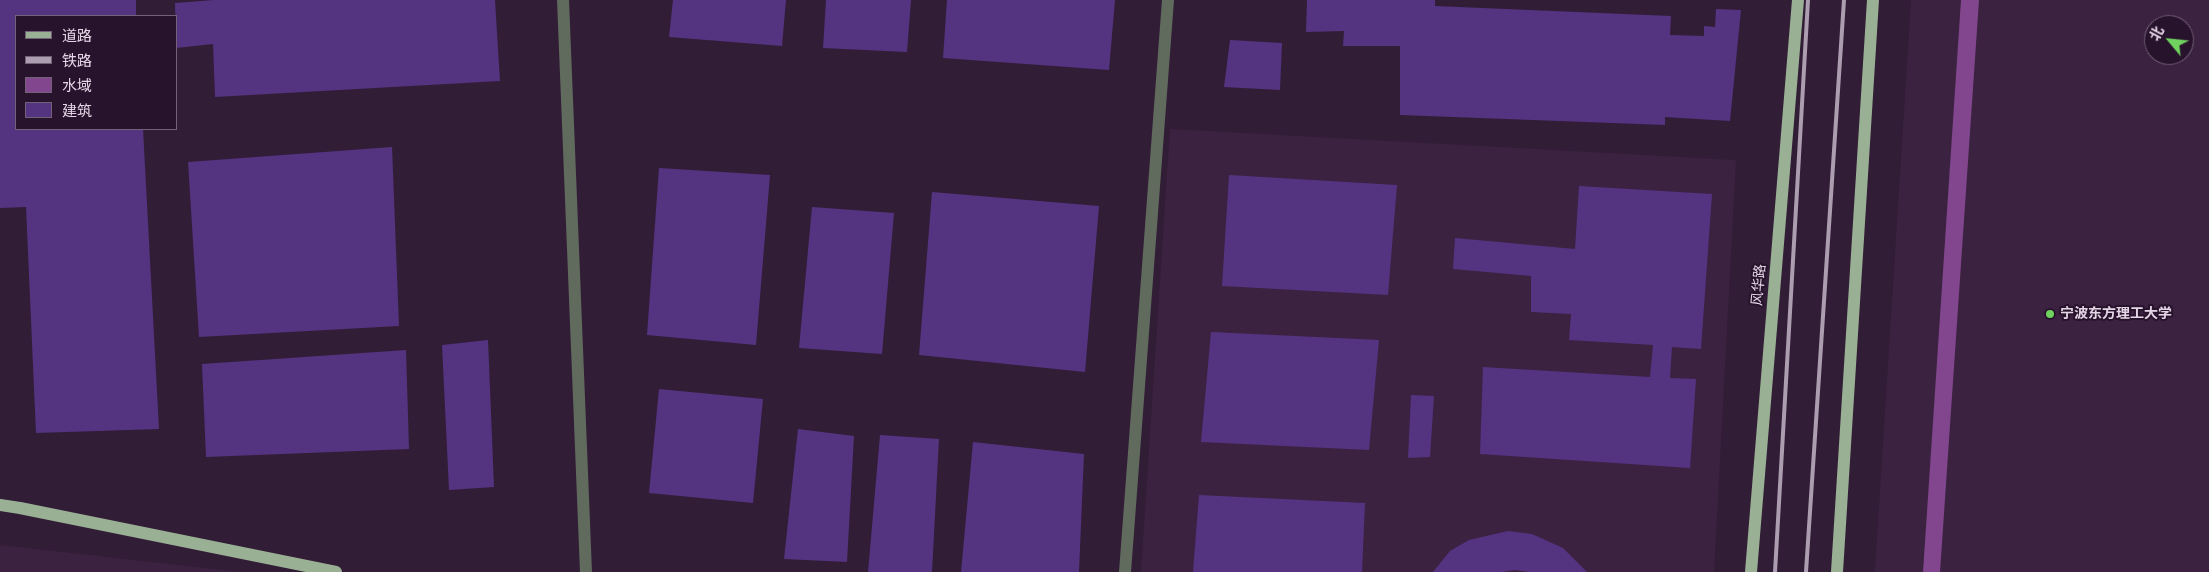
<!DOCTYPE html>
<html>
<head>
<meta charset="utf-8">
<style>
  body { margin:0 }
  #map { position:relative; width:2209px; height:572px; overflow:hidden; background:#321d36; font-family:Inter,"Noto Sans SC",sans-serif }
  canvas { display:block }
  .legend { position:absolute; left:15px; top:15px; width:162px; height:115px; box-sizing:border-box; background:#28132c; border:1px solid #736177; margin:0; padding:6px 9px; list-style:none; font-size:15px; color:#e4d6e7 }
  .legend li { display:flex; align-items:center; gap:10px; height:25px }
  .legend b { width:25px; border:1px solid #736177 }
  .north { position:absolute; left:2144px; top:15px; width:50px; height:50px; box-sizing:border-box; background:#28132c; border:1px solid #736177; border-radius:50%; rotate:298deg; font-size:14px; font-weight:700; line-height:20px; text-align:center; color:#e4d6e7 }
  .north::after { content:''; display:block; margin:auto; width:18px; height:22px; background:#70d35f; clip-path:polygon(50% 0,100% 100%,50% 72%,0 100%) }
</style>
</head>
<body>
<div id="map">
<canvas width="2209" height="572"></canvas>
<ul class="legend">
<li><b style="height:6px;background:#9ab095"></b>道路</li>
<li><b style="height:6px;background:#ad9db0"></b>铁路</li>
<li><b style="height:14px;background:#81468d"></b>水域</li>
<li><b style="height:14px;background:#543381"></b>建筑</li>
</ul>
<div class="north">北</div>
</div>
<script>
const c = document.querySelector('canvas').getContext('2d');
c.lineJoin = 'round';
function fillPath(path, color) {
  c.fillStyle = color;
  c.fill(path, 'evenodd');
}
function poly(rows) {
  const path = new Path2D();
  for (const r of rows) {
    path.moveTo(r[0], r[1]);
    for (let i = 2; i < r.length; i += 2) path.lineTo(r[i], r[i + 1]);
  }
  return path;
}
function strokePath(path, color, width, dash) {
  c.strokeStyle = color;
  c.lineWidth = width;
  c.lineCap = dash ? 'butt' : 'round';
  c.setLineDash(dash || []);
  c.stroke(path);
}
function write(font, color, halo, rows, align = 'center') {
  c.font = font + ' Inter,"Noto Sans SC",sans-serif';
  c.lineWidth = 4;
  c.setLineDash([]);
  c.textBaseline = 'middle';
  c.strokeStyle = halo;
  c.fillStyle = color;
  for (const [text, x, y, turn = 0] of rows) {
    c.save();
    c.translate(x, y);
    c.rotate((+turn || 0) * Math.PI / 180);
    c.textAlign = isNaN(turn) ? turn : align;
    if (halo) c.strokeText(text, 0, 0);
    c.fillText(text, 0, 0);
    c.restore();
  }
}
fillPath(poly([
  [1911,0,2209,0,2209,572,1875,572],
  [2154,25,2184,25,2184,55,2154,55],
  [1170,129,1736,160,1714,572,1141,572],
  [0,545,241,572,0,572]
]), '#3c2241');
fillPath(poly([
  [1961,0,1979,0,1940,572,1923,572]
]), '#81468d');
fillPath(poly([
  [0,0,136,0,136,16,16,16,16,129,143,129,159,429,36,433,26,207,0,208],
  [214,0,495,0,500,81,215,97,213,44,176,48,175,3],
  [673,0,786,0,782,46,669,37],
  [826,0,911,0,907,52,823,48],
  [947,0,1115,0,1109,70,943,58],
  [1307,0,1435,0,1435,6,1671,16,1670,35,1704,36,1704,26,1715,27,1716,9,1741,10,1730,121,1665,117,1665,125,1400,115,1400,46,1343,46,1344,31,1306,32],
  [1230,40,1282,43,1280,90,1224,87],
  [392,147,399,326,199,337,188,162],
  [659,168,770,175,756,345,647,335],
  [1229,175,1397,185,1388,295,1222,286],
  [1579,186,1712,194,1701,349,1672,347,1670,378,1696,379,1690,468,1480,454,1483,367,1650,377,1653,345,1569,340,1571,314,1531,312,1531,276,1453,269,1455,238,1575,249],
  [932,192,1099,206,1085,372,919,355],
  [812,207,894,213,882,354,799,348],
  [1211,332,1379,340,1369,450,1201,442],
  [488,340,494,487,449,490,442,345],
  [406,350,409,449,206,457,202,364],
  [659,389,763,399,753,503,649,493],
  [1411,395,1434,396,1430,457,1408,458],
  [798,429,854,436,847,562,784,559],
  [880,435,939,439,932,572,868,572],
  [973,442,1084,454,1079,572,961,572],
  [1199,495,1365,503,1362,572,1193,572],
  [1508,531,1532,534,1563,548,1587,572,1529,572,1515,570,1502,572,1433,572,1450,551,1469,540]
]), '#543381');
strokePath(poly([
  [563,0,586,572],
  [1125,572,1168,0]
]), '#606b5e', 12);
strokePath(poly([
  [0,505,20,508,336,572],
  [1751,572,1798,0],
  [1837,572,1873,0]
]), '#9ab095', 12);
strokePath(poly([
  [1775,572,1808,0],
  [1806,572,1844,0]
]), '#ad9db0', 4);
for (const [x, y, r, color] of [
  [2050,314,5,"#70d35f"]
]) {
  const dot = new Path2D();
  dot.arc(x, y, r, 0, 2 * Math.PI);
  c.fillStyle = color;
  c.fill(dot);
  strokePath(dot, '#28132c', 2);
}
write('14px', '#e4d6e7', '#28132c', [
  ["风华路",1759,285,-85]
]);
write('bold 14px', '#e4d6e7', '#28132c', [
  ["宁波东方理工大学",2060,314]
], 'left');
</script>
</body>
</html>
